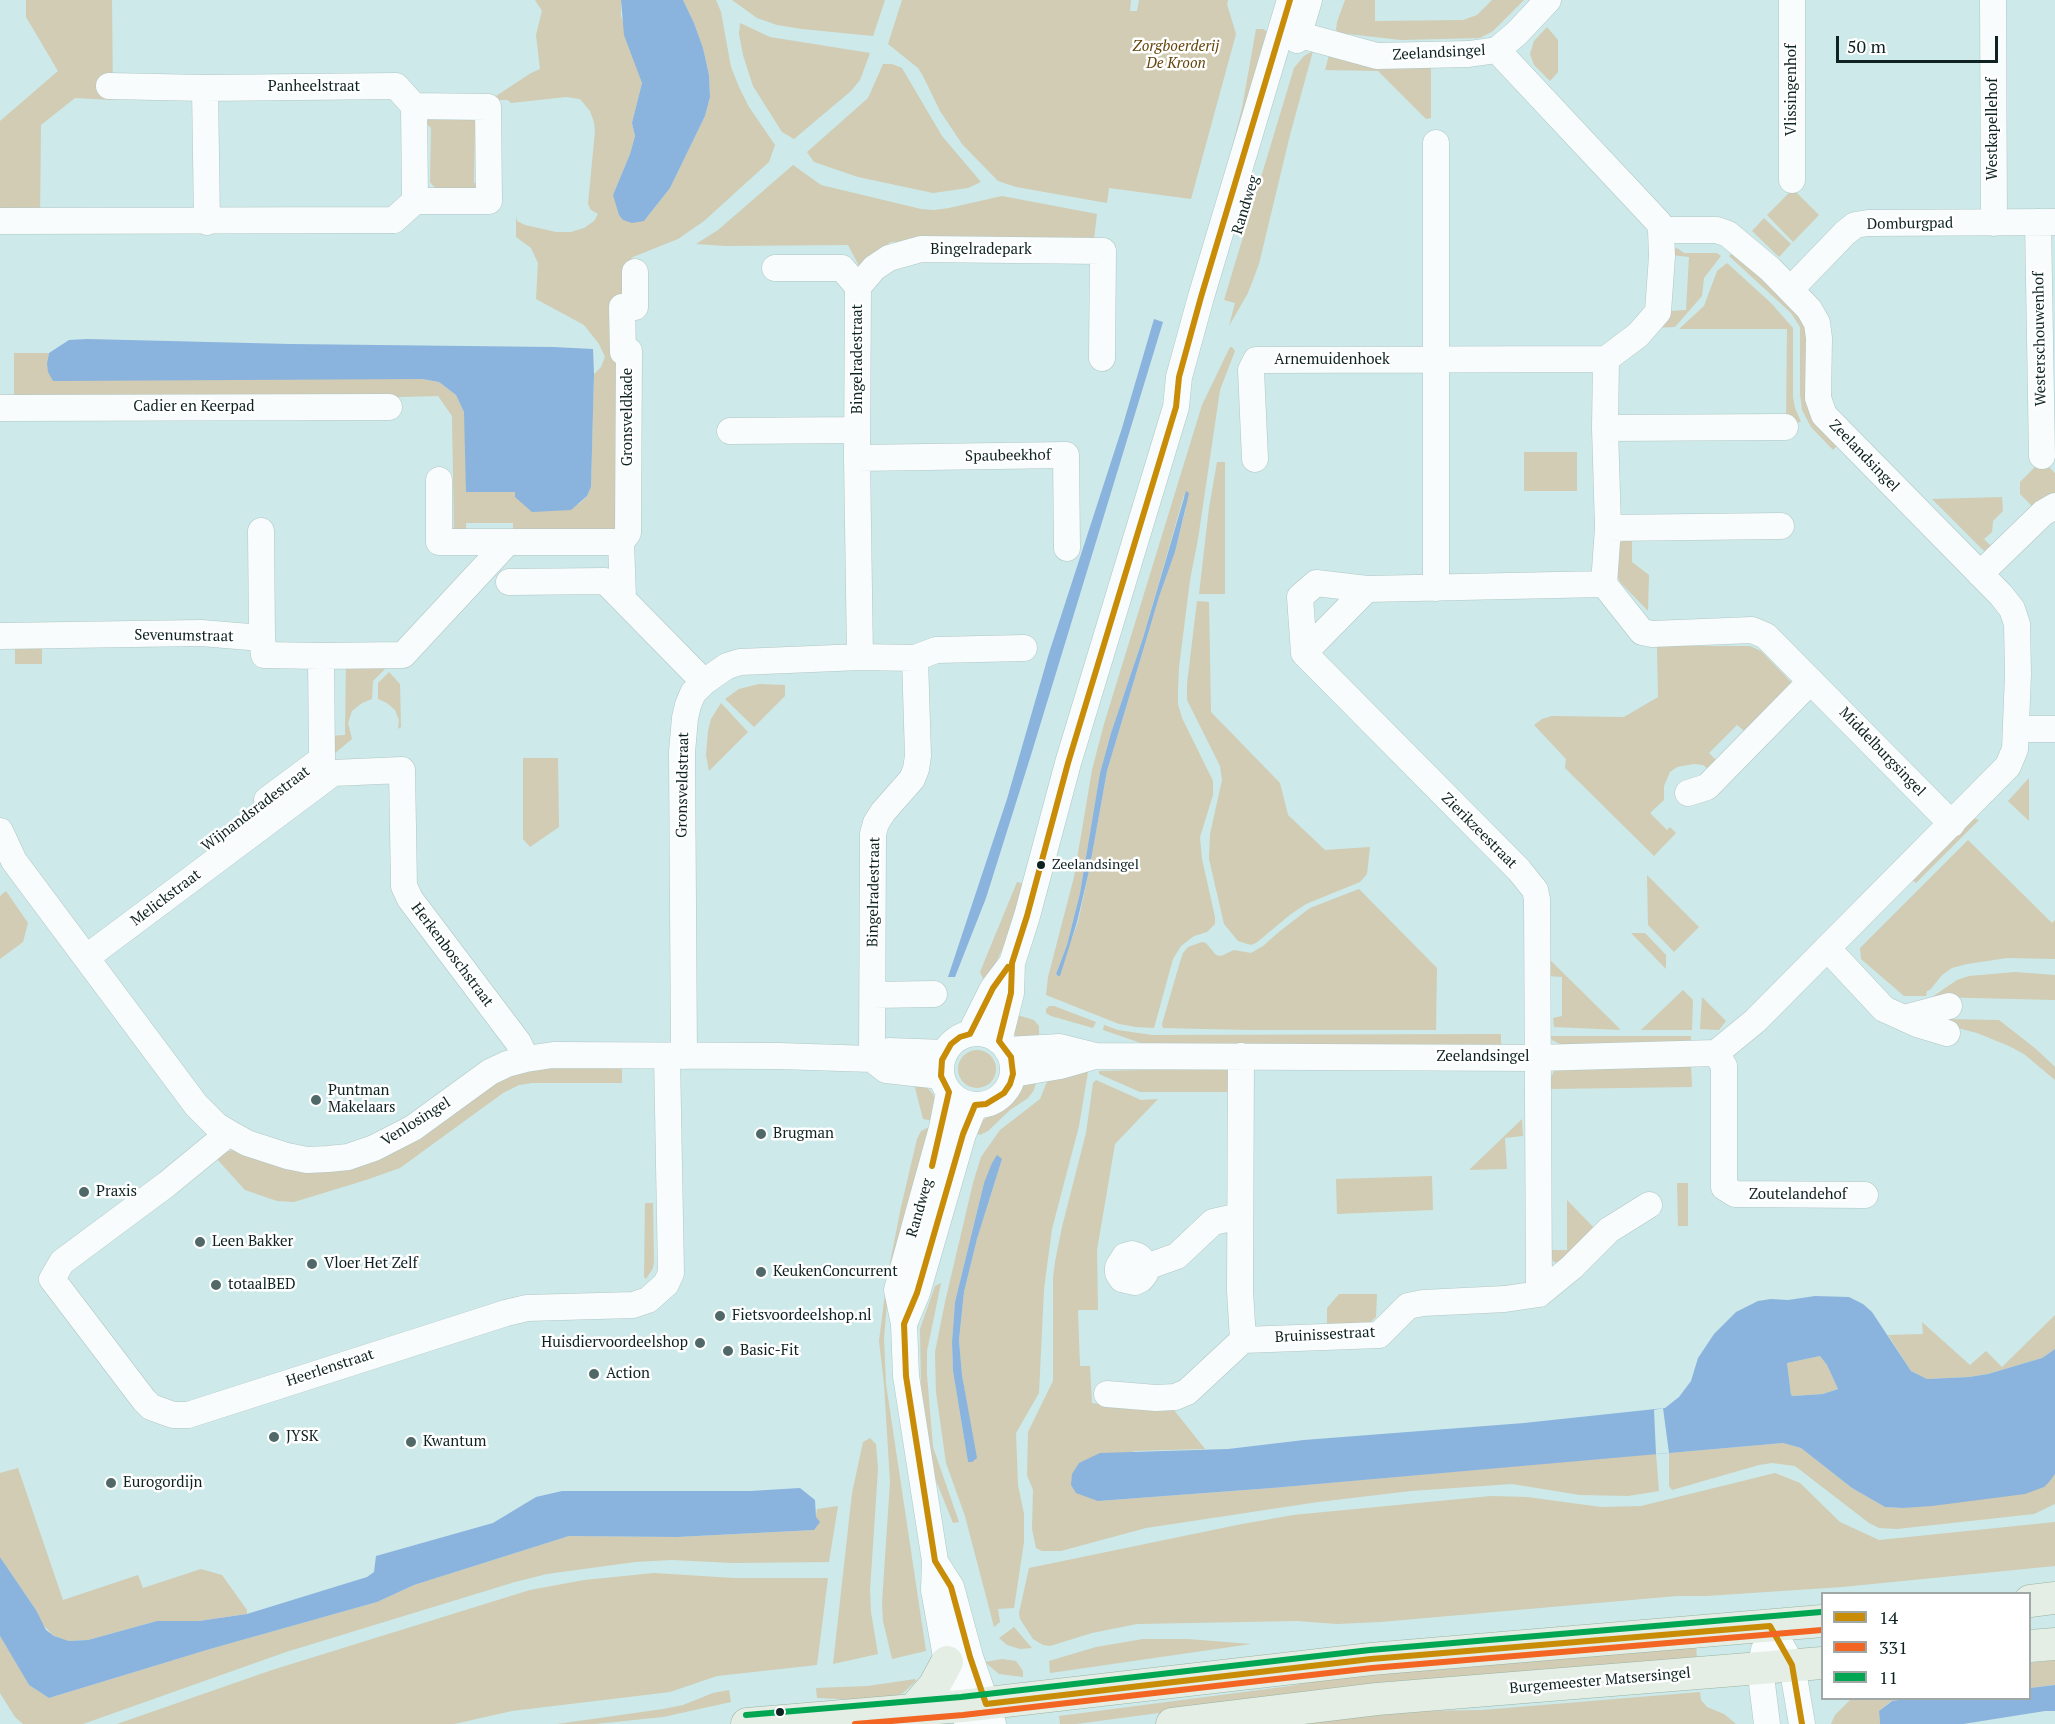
<!DOCTYPE html>
<html>
<head>
<meta charset="utf-8">
<style>
  body { margin:0 }
  #map { position:relative; width:2055px; height:1724px; overflow:hidden; background:#cde9e9; font-family:"PT Serif",serif }
  canvas { display:block }
  .legend { position:absolute; left:1821px; top:1592px; width:210px; height:108px; box-sizing:border-box; background:#fff; border:2px solid #9fa7a7; margin:0; padding:8px 10px; list-style:none; font-size:18px; color:#0e2222 }
  .legend li { display:flex; align-items:center; gap:12px; height:30px }
  .legend b { width:30px; border:2px solid #9fa7a7 }
  .scale { position:absolute; left:1836px; top:36px; width:162px; height:27px; box-sizing:border-box; border:3px solid #0e2222; border-top:0; padding-left:8px; font-size:18px; line-height:21px; white-space:nowrap; color:#0e2222; -webkit-text-stroke:4px #fff; paint-order:stroke }
</style>
</head>
<body>
<div id="map">
<canvas width="2055" height="1724"></canvas>
<ul class="legend">
<li><b style="height:8px;background:#c88c07"></b>14</li>
<li><b style="height:8px;background:#f26522"></b>331</li>
<li><b style="height:8px;background:#00a651"></b>11</li>
</ul>
<div class="scale">50 m</div>
</div>
<script>
const c = document.querySelector('canvas').getContext('2d');
c.lineJoin = 'round';
function fillPath(path, color) {
  c.fillStyle = color;
  c.fill(path, 'evenodd');
}
function poly(rows) {
  const path = new Path2D();
  for (const r of rows) {
    if (r.length === 3) {
      path.moveTo(r[0] + r[2], r[1]);
      path.arc(r[0], r[1], r[2], 0, 2 * Math.PI);
      continue;
    }
    path.moveTo(r[0], r[1]);
    for (let i = 2; i < r.length; i += 2) path.lineTo(r[i], r[i + 1]);
  }
  return path;
}
function strokePath(path, color, width, dash) {
  c.strokeStyle = color;
  c.lineWidth = width;
  c.lineCap = dash ? 'butt' : 'round';
  c.setLineDash(dash || []);
  c.stroke(path);
}
function write(font, color, halo, rows, align = 'center') {
  c.font = font + ' "PT Serif",serif';
  c.lineWidth = 5;
  c.setLineDash([]);
  c.textBaseline = 'middle';
  c.strokeStyle = halo;
  c.fillStyle = color;
  for (const [text, x, y, turn = 0] of rows) {
    c.save();
    c.translate(x, y);
    c.rotate((+turn || 0) * Math.PI / 180);
    c.textAlign = isNaN(turn) ? turn : align;
    if (halo) c.strokeText(text, 0, 0);
    c.fillText(text, 0, 0);
    c.restore();
  }
}
fillPath(poly([
  [26,0,112,0,113,100,75,98,41,125,40,218,0,218,0,121,58,71,26,17],
  [535,0,621,0,621,16,642,83,632,123,635,136,630,154,613,195,644,221,670,188,705,116,710,97,709,75,703,48,694,23,683,0,716,0,721,12,731,67,739,87,749,107,775,145,769,162,704,221,678,239,633,257,628,262,616,532,513,537,513,523,466,523,466,533,454,534,452,416,438,396,400,397,379,402,14,401,14,353,49,353,47,363,422,379,439,382,456,395,464,412,466,424,515,492,579,504,587,496,591,487,594,374,601,367,605,357,599,344,584,325,536,299,538,263,531,248,516,237,516,216,517,221,525,225,556,232,571,232,584,228,594,221,598,214,591,210,588,204,595,131,594,122,590,111,580,99,566,97,511,103,508,100,490,100,531,73,540,69,536,35,542,11],
  [732,0,885,0,873,36,802,29,777,25,757,18],
  [902,0,1131,0,1130,11,1137,11,1139,0,1228,0,1227,4,1236,34,1191,199,1109,188,1107,203,1016,187,998,181,962,144,940,111,923,76,918,68,888,44],
  [1345,0,1375,0,1375,21,1463,20,1477,15,1492,0,1524,0,1493,31,1480,38,1401,40,1340,33,1336,30,1337,22],
  [740,23,770,37,870,53,860,80,851,91,794,139,782,132,753,86,743,55,739,34],
  [1547,27,1558,40,1558,72,1550,81,1534,65,1530,54,1534,41],
  [1256,29,1263,29,1270,34,1225,174,1242,108],
  [1313,51,1290,135,1259,264,1248,293,1229,326,1235,303,1224,300,1294,68,1304,56],
  [1329,55,1431,66,1431,118,1426,119,1378,71,1325,70],
  [883,64,892,64,902,68,942,136,981,182,968,188,933,193,858,177,814,162,807,152,868,98],
  [429,115,481,120,475,126,474,183,479,183,480,189,435,188,430,182,431,128,424,121],
  [793,165,821,185,921,209,934,210,949,208,1002,196,1092,213,1097,214,1094,239,891,242,869,256,860,268,848,245,725,246,696,244,718,230],
  [1793,189,1819,215,1793,242,1767,215],
  [1764,218,1791,244,1779,257,1752,231],
  [1677,248,1684,253,1717,253,1721,256,1704,278,1702,296,1675,327,1652,328,1669,311,1686,310,1689,257,1672,255,1672,250],
  [1734,251,1804,320,1806,336,1807,373,1841,442,1833,450,1811,427,1802,410,1800,394,1800,327,1791,313,1729,256],
  [1727,263,1771,303,1793,328,1793,397,1795,408,1801,422,1786,424,1787,329,1679,329,1704,306,1717,271],
  [1230,347,1232,347,1235,351,1220,390,1198,539,1190,580,1179,667,1178,689,1178,704,1182,718,1213,781,1213,795,1200,837,1202,859,1215,917,1215,924,1207,932,1194,936,1181,946,1173,959,1154,1028,1136,1027,1119,1024,1046,995,1048,977,1074,877,1092,770,1104,724,1202,405],
  [1184,495,1186,508,1175,552,1159,597,1107,771,1089,871,1078,922,1058,976,1056,974,1067,945,1080,893,1100,773,1111,733,1143,638],
  [1524,452,1577,452,1577,491,1524,491],
  [2042,460,2055,473,2055,495,2034,508,2020,494,2020,482],
  [1217,462,1225,462,1225,594,1199,594,1209,508],
  [2002,497,2003,511,1993,521,1992,532,1984,539,1994,549,1987,554,1932,499],
  [1632,537,1632,562,1649,575,1648,611,1620,582,1616,573,1619,543],
  [1197,601,1209,602,1211,712,1280,783,1288,815,1325,850,1370,847,1367,874,1360,882,1306,904,1291,914,1256,943,1251,945,1238,941,1224,924,1209,859,1210,834,1222,780,1220,766,1187,700,1187,684],
  [1657,646,1750,646,1761,651,1794,685,1749,735,1737,725,1709,753,1720,764,1712,772,1703,765,1694,764,1677,767,1670,772,1664,786,1664,800,1650,813,1667,830,1670,827,1676,833,1654,856,1565,768,1566,759,1534,725,1542,719,1552,716,1624,717,1658,697],
  [15,648,42,648,42,664,15,664],
  [395,659,373,681,372,699,362,703,352,711,348,723,352,739,329,758,329,736,345,735,346,661],
  [389,672,400,684,401,727,398,729,399,720,395,710,387,703,378,699,378,683],
  [759,684,785,685,785,696,754,727,725,699,739,689],
  [721,703,748,732,709,771,706,755,708,731,711,719],
  [523,758,558,758,559,827,530,847,523,839],
  [2029,778,2029,821,2008,801],
  [1973,818,1979,820,1916,883,1911,879],
  [1968,840,2052,923,2055,920,2055,959,2007,958,1967,964,1952,968,1942,975,1930,990,1927,991,1926,996,1904,996,1861,959,1860,948],
  [1647,875,1699,927,1674,952,1648,925],
  [1017,882,1026,884,1009,934,986,985,980,972],
  [1359,889,1437,968,1436,1030,1249,1030,1163,1028,1162,1024,1180,962,1183,953,1188,947,1202,942,1206,943,1216,955,1221,956,1234,950,1251,953,1263,946,1280,931,1310,908],
  [6,891,28,923,23,942,0,959,0,896],
  [1631,933,1645,933,1666,955,1666,969],
  [1546,956,1619,1028,1620,1030,1554,1027,1553,1018,1562,1016,1562,977,1547,976],
  [2015,972,2055,975,2055,1000,1932,997,1957,980,1969,976],
  [1683,990,1693,1000,1692,1030,1641,1030],
  [1702,997,1726,1021,1719,1030,1700,1029],
  [1049,1006,1054,1006,1096,1022,1093,1028,1051,1016,1046,1013,1046,1009],
  [1014,1014,1034,1020,1039,1026,1039,1041,1016,1037,1012,1029],
  [1946,1019,1999,1020,2036,1049,2055,1067,2055,1080,2024,1054,2009,1046,1977,1033,1946,1025],
  [1104,1025,1118,1030,1152,1035,1501,1034,1501,1045,1157,1045,1141,1043,1103,1030],
  [1550,1036,1691,1036,1691,1046,1562,1045,1552,1040],
  [977,1069,19],
  [622,1066,622,1083,532,1083,519,1085,503,1093,400,1168,366,1180,294,1202,277,1201,245,1190,216,1158,229,1151,235,1150,303,1168,481,1090,510,1074,540,1067],
  [1562,1066,1691,1066,1692,1087,1550,1089,1550,1080,1554,1071],
  [1231,1068,1232,1092,1140,1092,1099,1074,1099,1071],
  [1088,1072,1079,1126,1052,1229,1044,1289,1039,1393,1016,1433,1018,1485,1024,1514,1024,1542,1014,1608,998,1609,1000,1622,994,1627,965,1516,946,1463,936,1392,935,1352,945,1302,973,1183,981,1157,1000,1130,1040,1099,1048,1079,1055,1073],
  [1002,1159,977,1239,964,1292,959,1340,962,1375,973,1440,968,1462,953,1371,952,1342,955,1302,984,1183],
  [1037,1079,1034,1090,1028,1098,1010,1110,988,1131,980,1135,973,1132,986,1117,1010,1102,1026,1082],
  [913,1080,921,1081,933,1094,935,1101,934,1121,923,1119],
  [1096,1080,1141,1100,1158,1099,1115,1144,1097,1250,1098,1310,1078,1310,1080,1366,1090,1366,1092,1403,1115,1406,1170,1405,1205,1449,1134,1451,1098,1501,1272,1488,1650,1454,1656,1454,1659,1491,1628,1496,1580,1495,1512,1484,1411,1491,1318,1502,1146,1528,1061,1551,1042,1551,1036,1548,1032,1529,1033,1490,1027,1475,1028,1432,1053,1381,1053,1278,1055,1262,1062,1227,1086,1133,1093,1083],
  [1522,1119,1523,1136,1505,1138,1507,1169,1469,1170],
  [927,1128,931,1128,888,1292,884,1338,886,1384,926,1651,892,1659,883,1621,882,1603,890,1482,884,1384,879,1341,887,1278,901,1207,917,1139,921,1131],
  [1432,1176,1433,1210,1337,1214,1336,1179],
  [1677,1183,1688,1183,1688,1226,1678,1226],
  [1567,1200,1598,1232,1567,1264,1554,1262,1547,1253,1547,1250,1567,1250],
  [645,1203,653,1203,654,1261,653,1268,646,1279,644,1277],
  [941,1283,927,1351,927,1375,933,1447,959,1522,953,1523,933,1473,921,1386,920,1329,935,1286],
  [1339,1294,1377,1294,1376,1317,1366,1326,1327,1325,1327,1308],
  [2055,1315,2055,1349,2042,1358,1988,1374,1969,1377,1927,1379,1911,1371,1888,1335,1923,1334,1922,1322,1970,1365,1986,1351,2002,1367],
  [1820,1356,1827,1365,1838,1389,1823,1394,1793,1396,1791,1395,1787,1363],
  [870,1438,876,1444,878,1469,870,1590,871,1612,878,1654,833,1664,852,1493,863,1442],
  [1783,1443,1801,1448,1852,1488,1885,1507,1903,1508,1965,1501,2050,1481,2055,1474,2055,1504,2034,1514,1897,1529,1879,1528,1869,1523,1795,1466,1772,1463,1759,1465,1672,1490,1669,1486,1669,1453],
  [18,1468,63,1600,138,1575,143,1588,201,1569,222,1575,247,1610,247,1614,199,1621,157,1621,88,1640,69,1641,54,1636,41,1623,36,1610,0,1557,0,1473],
  [1775,1473,1800,1483,1840,1522,1879,1540,2055,1522,2055,1566,1842,1587,1706,1596,1677,1596,1380,1622,1337,1624,1297,1621,1137,1624,1092,1633,1050,1646,1043,1645,1033,1639,1020,1619,1019,1613,1029,1568,1237,1525,1293,1515,1491,1496,1527,1497,1601,1507,1641,1506],
  [838,1506,829,1562,733,1563,672,1560,635,1562,547,1574,515,1582,286,1652,83,1724,23,1724,15,1717,0,1693,0,1636,29,1685,49,1698,210,1649,377,1602,414,1585,569,1536,677,1537,814,1530,817,1509],
  [654,1573,734,1578,828,1578,817,1665,717,1676,670,1692,512,1711,454,1724,117,1724,272,1670,530,1590,584,1580],
  [1014,1627,1032,1648,1020,1649,1007,1645,999,1638],
  [1143,1639,1188,1639,1251,1644,1050,1673,1049,1661,1096,1647],
  [1696,1643,1697,1659,1204,1707,1076,1724,1060,1724,1059,1716,1290,1686,1361,1672],
  [1002,1659,1016,1661,1023,1671,1023,1677,999,1674,985,1662],
  [2055,1660,2055,1685,2030,1688,2030,1663],
  [915,1679,916,1681,903,1693,883,1701,817,1698,816,1688,868,1686],
  [729,1690,731,1702,663,1717,595,1724,557,1724,663,1709,683,1705,713,1693],
  [1700,1692,1701,1700,1707,1707,1724,1714,1736,1724,1264,1724,1357,1712,1482,1710],
  [1851,1699,1913,1699,1891,1701,1879,1711,1880,1724,1831,1724,1835,1715]
]), '#d1ccb3');
fillPath(poly([
  [621,0,683,0,694,23,703,48,709,75,710,97,705,116,670,188,644,221,632,223,623,220,619,215,613,195,630,154,635,136,632,123,642,83,624,35],
  [1154,319,1163,322,1031,755,986,898,955,977,948,977,1007,799,1049,653,1122,428],
  [87,339,290,344,553,347,593,349,594,374,591,487,587,496,571,510,532,512,515,497,515,492,466,492,464,412,456,395,439,382,422,379,53,381,48,372,47,363,49,353,69,340],
  [1186,491,1189,493,1188,498,1175,552,1159,597,1107,771,1089,871,1077,922,1060,976,1058,976,1056,974,1067,945,1080,893,1100,773,1111,733,1143,638],
  [997,1155,1002,1159,977,1239,964,1292,959,1340,962,1375,977,1458,972,1462,968,1462,953,1371,952,1342,955,1302,984,1183,992,1163],
  [1815,1296,1849,1297,1863,1304,1872,1312,1911,1371,1927,1379,1969,1377,1988,1374,2042,1358,2055,1349,2055,1474,2050,1481,2044,1487,2025,1494,1932,1506,1903,1508,1885,1507,1852,1488,1801,1448,1783,1443,1272,1488,1098,1501,1076,1493,1071,1485,1072,1474,1079,1463,1100,1453,1228,1449,1304,1440,1524,1423,1665,1408,1679,1397,1691,1381,1698,1358,1714,1334,1736,1312,1758,1301,1771,1299,1788,1300],
  [1820,1356,1827,1365,1838,1389,1823,1394,1793,1396,1791,1395,1787,1363],
  [800,1488,815,1500,816,1517,820,1522,814,1530,677,1537,569,1536,414,1585,377,1602,210,1649,49,1698,29,1685,0,1636,0,1557,36,1610,46,1630,54,1636,69,1641,88,1640,157,1621,199,1621,247,1614,367,1577,374,1572,376,1556,493,1523,536,1497,562,1491,750,1491],
  [2055,1685,2055,1711,2045,1711,1963,1724,1880,1724,1879,1711,1892,1701,1913,1698,2030,1698,2030,1688]
]), '#8ab3de');
fillPath(poly([
  [1663,1408,1669,1453,1656,1454,1654,1410]
]), '#cde9e9');
const minor = poly([
  [1993,0,1994,223],
  [1282,30,1377,56,1469,54,1497,50],
  [1297,40,1309,0],
  [1497,50,1517,33,1548,0],
  [109,86,205,88,396,86,414,106],
  [205,88,207,222],
  [1792,180,1792,0],
  [0,221,394,220,415,201,414,106,488,107,489,201,415,201],
  [2038,222,2042,456],
  [775,268,842,268,858,287,874,268,889,258,921,249,1103,251,1102,358],
  [858,287,857,458,860,657,915,658,936,650,1024,648],
  [1791,289,1845,233,1855,225,1868,223,2055,222],
  [0,408,389,407],
  [1785,427,1605,428,1608,528,1604,584,1642,632,1652,634,1752,630,1766,636,1952,824],
  [1605,428,1606,359,1638,335,1658,312,1662,256,1661,230],
  [730,431,857,430],
  [857,458,1066,455,1067,548],
  [1255,459,1251,370,1256,360,1606,359],
  [439,480,439,542,621,542],
  [1608,528,1781,526],
  [1980,574,2043,513,2055,506],
  [509,582,605,581,704,682],
  [1436,588,1436,143],
  [623,598,621,542,628,533,629,351,623,352,622,307,635,307,635,272],
  [0,636,201,633,262,638,261,531],
  [262,638,264,655,321,656,322,759,267,800],
  [1304,653,1367,589],
  [321,656,403,655,508,542],
  [2016,729,2055,729],
  [1688,793,1707,787,1811,681],
  [0,831,14,861,196,1105,216,1125,229,1133,247,1143,287,1156,307,1160,328,1159,348,1157,374,1148,413,1128,490,1072,507,1064,526,1059,553,1055,779,1056,872,1059,889,1051,945,1053],
  [1827,948,1884,1009,1917,1024,1947,1033],
  [87,957,333,773,402,770,404,886,410,899,518,1042,526,1059],
  [873,995,934,994],
  [1904,1018,1949,1006],
  [977,1069,36],
  [970,1034,993,988,1012,963],
  [999,1041,1011,993,1012,963,1027,916,1068,763,1176,407,1179,377,1201,297,1290,0],
  [1007,1050,1060,1047,1096,1056,1537,1058,1716,1053,1755,1021,2008,766,2015,749,2018,674,2017,624,2012,609,2001,595,1824,415,1818,398,1819,338,1817,323,1809,309,1770,269,1728,234,1717,230,1661,230,1659,223,1646,209,1497,50],
  [1716,1053,1724,1066,1724,1187,1735,1194,1865,1195],
  [684,1056,682,752,685,718,688,705,693,693,704,682,727,666,740,662,860,657],
  [1241,1056,1240,1291,1243,1340],
  [872,1059,873,834,876,823,883,812,912,779,916,769,918,756,915,658],
  [872,1059,886,1070,941,1076],
  [1013,1074,1060,1066,1095,1056],
  [949,1092,942,1128,897,1290,904,1324,906,1376,935,1561,934,1590,947,1662,968,1724],
  [229,1133,167,1184,62,1262,52,1279,144,1400,151,1407,173,1415,188,1415,506,1313,527,1308,633,1305,648,1300,666,1284,671,1273,667,1056],
  [1146,1267,1143,1261,1138,1256,1132,1254,1125,1256,1118,1267,1118,1273,1122,1279,1135,1282,1141,1279,1145,1274,1146,1267,1177,1256,1213,1222,1240,1216],
  [1539,1294,1537,899,1535,890,1519,870,1304,653,1300,597,1316,583,1367,589,1604,584],
  [904,1324,917,1293,963,1134,975,1105],
  [1107,1394,1156,1398,1175,1397,1187,1392,1243,1340,1379,1335,1408,1306,1423,1303,1505,1299,1539,1294,1572,1267,1609,1230,1649,1205],
  [935,1562,951,1587,970,1657,993,1724],
  [1770,1626,1792,1665,1802,1724],
  [1764,1650,1760,1668,1767,1724]
]);
const major = poly([
  [2030,1601,2055,1598],
  [2030,1646,2055,1644],
  [913,1710,934,1686,947,1662],
  [747,1724,962,1706,1371,1659,1822,1621],
  [1172,1724,1377,1699,1822,1663]
]);
strokePath(minor, '#b1c6c6', 27);
strokePath(major, '#9ab3a3', 33);
strokePath(minor, '#f8fcfc', 26);
strokePath(major, '#e4eee5', 32);
strokePath(poly([
  [1290,0,1201,297,1179,377,1176,407,1068,763,1027,916,1012,963,1011,993,999,1041,1011,1057,1013,1074,1010,1084,1004,1093,986,1104,975,1105,963,1134,917,1293,904,1324,906,1376,935,1561,951,1587,970,1657,986,1704,1371,1659,1770,1626,1792,1665,1802,1724],
  [932,1166,949,1092,941,1076,942,1060,951,1044,960,1037,970,1034,993,988,1008,967]
]), '#c88c07', 6);
strokePath(poly([
  [855,1724,963,1715,1372,1668,1822,1630]
]), '#f26522', 6);
strokePath(poly([
  [746,1715,961,1697,1370,1650,1821,1612]
]), '#00a651', 6);
for (const [x, y, r, color] of [
  [1041,865,5,"#0e2222"],
  [316,1100,6,"#516868"],
  [761,1134,6,"#516868"],
  [84,1192,6,"#516868"],
  [200,1242,6,"#516868"],
  [312,1264,6,"#516868"],
  [761,1272,6,"#516868"],
  [216,1285,6,"#516868"],
  [720,1316,6,"#516868"],
  [700,1343,6,"#516868"],
  [728,1351,6,"#516868"],
  [594,1374,6,"#516868"],
  [274,1437,6,"#516868"],
  [411,1442,6,"#516868"],
  [111,1483,6,"#516868"],
  [780,1712,5,"#0e2222"]
]) {
  const dot = new Path2D();
  dot.arc(x, y, r, 0, 2 * Math.PI);
  c.fillStyle = color;
  c.fill(dot);
  strokePath(dot, '#fff', 2);
}
write('14px', '#0e2222', '#fff', [
  ["Zeelandsingel",1052,865]
], 'left');
write('italic 15px', '#65450d', '#fff', [
  ["Zorgboerderij",1176,47],
  ["De Kroon",1176,64]
]);
write('15px', '#0e2222', '#fff', [
  ["Zeelandsingel",1439,53,-3],
  ["Panheelstraat",314,87],
  ["Vlissingenhof",1792,90,-90],
  ["Westkapellehof",1993,129,-90],
  ["Randweg",1246,205,-73],
  ["Domburgpad",1910,224,-1],
  ["Bingelradepark",981,250],
  ["Westerschouwenhof",2040,339,-91],
  ["Bingelradestraat",858,359,-90],
  ["Arnemuidenhoek",1332,360],
  ["Cadier en Keerpad",194,407],
  ["Gronsveldkade",628,417,-90],
  ["Spaubeekhof",1008,456,-1],
  ["Zeelandsingel",1864,456,46],
  ["Sevenumstraat",184,636,1],
  ["Middelburgsingel",1882,752,46],
  ["Gronsveldstraat",683,785,-89],
  ["Wijnandsradestraat",256,809,-37],
  ["Zierikzeestraat",1479,831,45],
  ["Bingelradestraat",874,892,-89],
  ["Melickstraat",166,898,-37],
  ["Herkenboschstraat",452,955,53],
  ["Zeelandsingel",1483,1057],
  ["Venlosingel",416,1122,-32],
  ["Zoutelandehof",1798,1195],
  ["Randweg",920,1208,-74],
  ["Bruinissestraat",1325,1335,-3],
  ["Heerlenstraat",330,1368,-18],
  ["Burgemeester Matsersingel",1600,1681,-5]
]);
write('15px', '#0e2222', '#fff', [
  ["Puntman",328,1091],
  ["Makelaars",328,1108],
  ["Brugman",773,1134],
  ["Praxis",96,1192],
  ["Leen Bakker",212,1242],
  ["Vloer Het Zelf",324,1264],
  ["KeukenConcurrent",773,1272],
  ["totaalBED",228,1285],
  ["Fietsvoordeelshop.nl",732,1316],
  ["Huisdiervoordeelshop",688,1343,"right"],
  ["Basic-Fit",740,1351],
  ["Action",606,1374],
  ["JYSK",286,1437],
  ["Kwantum",423,1442],
  ["Eurogordijn",123,1483]
], 'left');
</script>
</body>
</html>
